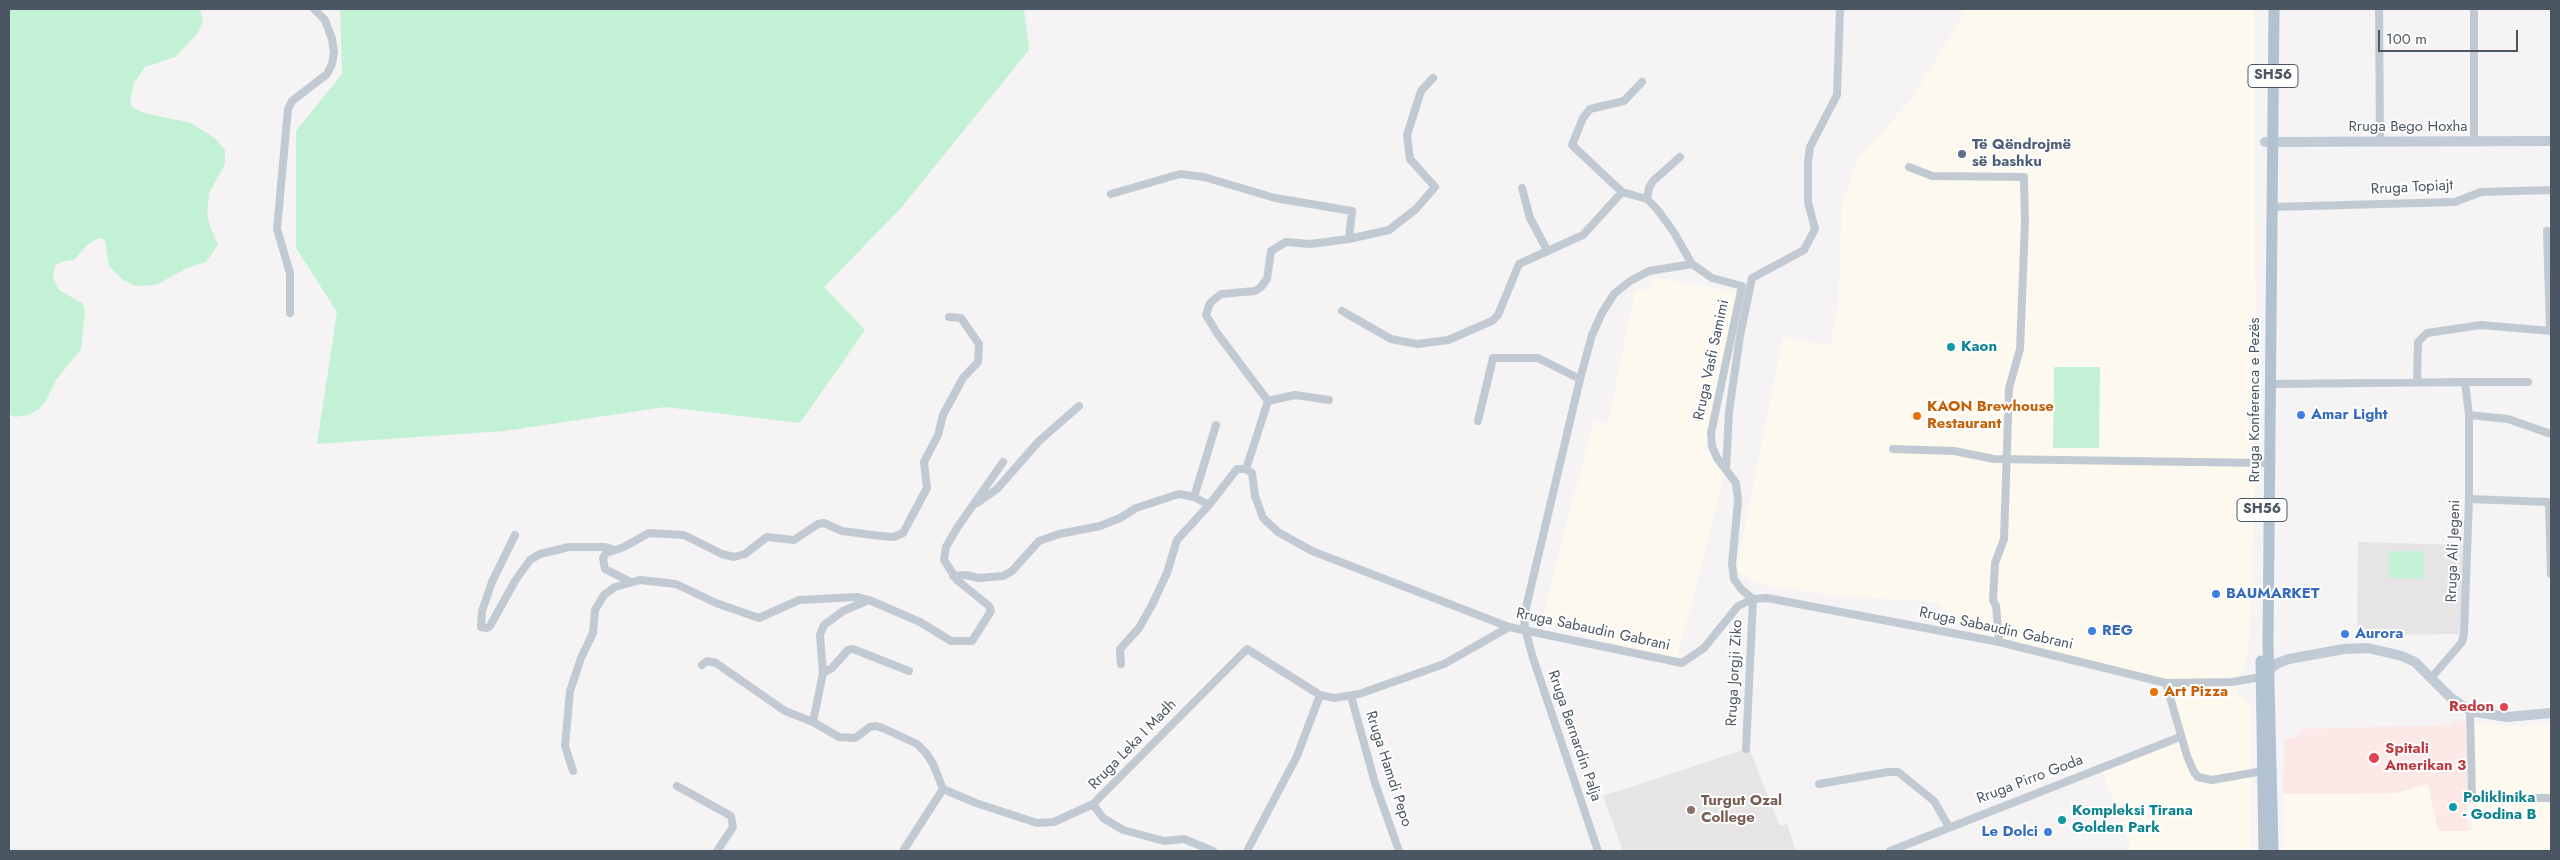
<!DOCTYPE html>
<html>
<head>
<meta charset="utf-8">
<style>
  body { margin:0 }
  #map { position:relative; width:2560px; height:860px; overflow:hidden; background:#f5f3f3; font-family:Jost,sans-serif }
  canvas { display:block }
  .frame { position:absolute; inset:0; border:10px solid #4a5661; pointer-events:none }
  .scale { position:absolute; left:2378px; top:30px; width:140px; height:22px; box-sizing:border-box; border:2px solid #4a5661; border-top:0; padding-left:6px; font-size:15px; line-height:18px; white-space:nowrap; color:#4a5661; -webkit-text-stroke:4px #fff; paint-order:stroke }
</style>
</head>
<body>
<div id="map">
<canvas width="2560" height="860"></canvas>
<div class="frame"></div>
<div class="scale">100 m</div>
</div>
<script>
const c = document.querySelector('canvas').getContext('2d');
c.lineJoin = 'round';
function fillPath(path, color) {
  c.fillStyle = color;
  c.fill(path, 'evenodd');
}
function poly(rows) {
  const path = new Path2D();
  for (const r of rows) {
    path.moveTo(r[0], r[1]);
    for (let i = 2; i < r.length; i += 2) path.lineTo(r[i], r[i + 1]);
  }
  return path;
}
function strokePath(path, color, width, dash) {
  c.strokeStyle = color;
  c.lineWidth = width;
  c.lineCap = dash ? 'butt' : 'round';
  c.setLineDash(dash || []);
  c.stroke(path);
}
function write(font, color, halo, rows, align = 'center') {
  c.font = font + ' Jost,sans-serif';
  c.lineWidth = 4;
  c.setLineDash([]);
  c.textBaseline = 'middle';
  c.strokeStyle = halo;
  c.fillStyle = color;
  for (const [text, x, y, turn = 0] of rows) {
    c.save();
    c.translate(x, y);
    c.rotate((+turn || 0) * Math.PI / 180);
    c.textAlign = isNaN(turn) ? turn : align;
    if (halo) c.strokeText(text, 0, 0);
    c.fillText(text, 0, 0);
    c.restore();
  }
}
fillPath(poly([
  [1966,9,2254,9,2256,463,2249,645,2244,668,2239,673,2237,696,2251,705,2251,851,2132,851,2101,767,2180,737,2166,683,1981,639,1935,602,1828,595,1758,584,1736,571,1783,337,1830,345,1838,306,1842,205,1857,160,1913,97],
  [1654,277,1738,293,1705,451,1717,458,1726,468,1677,659,1541,625,1593,421,1608,423,1635,290,1649,289],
  [2469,722,2512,726,2551,724,2551,851,2284,851,2283,794,2396,793,2428,784,2438,831,2472,831]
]), '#fdf9ef');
fillPath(poly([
  [2358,542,2463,545,2461,634,2357,635],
  [1749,748,1780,826,1787,824,1796,851,1623,851,1603,796]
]), '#e6e4e5');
fillPath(poly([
  [2459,720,2465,721,2468,831,2438,831,2428,784,2396,793,2283,794,2284,739,2295,738,2303,729,2449,725]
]), '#fce8e6');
fillPath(poly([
  [9,9,200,9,203,21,198,33,175,57,145,67,134,83,130,101,132,107,144,113,191,123,216,139,225,150,225,164,209,193,207,213,210,226,218,245,206,262,187,268,156,285,135,286,123,280,109,266,105,240,99,238,87,245,74,260,61,262,55,266,53,278,59,290,82,303,85,309,81,349,56,380,47,399,39,409,28,415,15,417,9,414],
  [340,9,1024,9,1029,50,901,208,824,287,865,330,800,423,665,407,504,431,317,444,337,312,296,248,296,131,342,74],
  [2054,367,2100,367,2099,448,2053,448],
  [2389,551,2424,551,2423,579,2388,578]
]), '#c3f1d5');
strokePath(poly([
  [2379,9,2380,142],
  [2474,9,2474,141],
  [1642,82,1624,101,1590,109,1583,118,1572,145,1622,192,1647,199,1657,209,1673,231,1692,264,1712,278,1742,286,1711,433,1712,446,1717,458,1736,483,1738,501,1732,564,1734,579,1741,589,1753,599,1746,749],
  [1909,167,1932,176,2024,177,2025,222,2020,349,2009,388,2004,539,1995,563,1993,600,1996,606,1999,642],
  [1522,188,1530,218,1547,250],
  [1111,194,1180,174,1204,177,1275,198,1352,211,1349,239],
  [1647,199,1649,188,1653,181,1680,157],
  [2272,207,2455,202,2481,192,2551,190],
  [2547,231,2550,331],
  [1342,311,1391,339,1417,344,1448,340,1492,321,1498,315,1519,264,1583,235,1622,192],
  [290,313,290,273,277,229,288,109,292,101,327,74,332,64,334,52,332,39,325,20,314,9],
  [2417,382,2418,342,2427,333,2481,325,2551,331],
  [2465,382,2528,382],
  [2270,384,2465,382,2469,415,2469,499,2464,634,2462,642,2432,677],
  [1268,401,1217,333,1206,315,1210,303,1221,294,1255,291,1261,287,1267,279,1271,251,1286,242,1310,244,1349,239,1389,230,1416,209,1435,187,1410,159,1407,135,1421,91,1433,78],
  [1268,401,1295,395,1329,400],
  [2469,415,2508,419,2551,434],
  [1478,421,1493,358,1538,358,1580,379],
  [1893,449,1954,451,1994,459,2263,463],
  [1726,468,1729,412,1740,336,1752,278,1804,250,1815,229,1808,202,1808,162,1810,147,1837,95,1840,9],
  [1246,469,1268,401],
  [1194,497,1216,425],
  [2469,499,2549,502,2551,574],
  [977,503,997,489,1039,441,1079,406],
  [515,535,492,582,482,611,481,627,487,628,490,626,515,581,530,560,540,554,569,547,605,547,614,550],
  [953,576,966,575,978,578,1003,576,1012,571,1039,541,1059,534,1100,526,1120,518,1136,508,1179,494,1194,497,1209,505],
  [631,582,605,569,603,558,606,553,624,547,649,533,684,535,722,554,734,557,745,554,767,537,794,540,818,524,824,523,842,531,881,536,894,537,903,533,927,488,924,462,938,435,943,415,963,378,978,362,979,344,961,318,949,317],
  [1121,664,1120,649,1139,628,1152,605,1167,573,1177,540,1209,505,1237,469,1246,469,1252,473,1255,496,1263,518,1278,532,1312,551,1509,627,1682,663,1704,648,1738,606,1753,599,1767,598,1999,642,2166,683,2232,682,2261,677],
  [702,665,707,661,716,663,785,711,813,722,839,737,855,738,870,727,876,726,885,729,917,744,926,753,933,764,943,789,976,803,1037,823,1054,822,1093,804,1247,649,1320,695,1334,698,1359,694,1444,664,1509,627],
  [823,673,832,668,848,650,853,649,909,671],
  [2166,683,2187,756,2194,772,2198,777,2212,780,2263,771],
  [1351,696,1375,783,1399,851],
  [2470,711,2472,798,2551,798],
  [813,722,823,673,820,635,824,625,843,611,869,600,920,622,951,641,972,641,991,611,989,606,957,580,944,560,946,547,957,528,1003,462],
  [573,771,565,746,570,691,581,658,593,633,595,610,604,595,615,587,640,580,676,584,716,603,759,618,799,600,858,597,869,600],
  [1819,784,1888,772,1898,772,1934,801,1949,827],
  [677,786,731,816,733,827,717,851],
  [1093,804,1103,818,1123,830,1164,841,1184,839,1213,851],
  [903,851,943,789],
  [1247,851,1297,756,1320,695],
  [1598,851,1533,658,1525,629,1524,616,1580,379,1592,335,1602,313,1614,294,1630,281,1649,271,1692,264],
  [1890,851,2180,737]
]), '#c1cad2', 8);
strokePath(poly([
  [2265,142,2551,141],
  [2265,673,2278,663,2289,659,2344,649,2368,648,2402,656,2415,662,2450,697,2470,711,2507,717,2551,713]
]), '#c1cbd6', 10);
strokePath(poly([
  [2261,661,2264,851],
  [2273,851,2268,643,2274,9]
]), '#b3c2d1', 11);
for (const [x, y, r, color] of [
  [1962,154,5,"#5c6f8a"],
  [1951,347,5,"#0f9aa8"],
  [2301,415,5,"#3f7fe0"],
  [1917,416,5,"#e8710a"],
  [2216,594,5,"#3f7fe0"],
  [2092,631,5,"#3f7fe0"],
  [2345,634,5,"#3f7fe0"],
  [2154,692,5,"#e8710a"],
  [2504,707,5,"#e0444e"],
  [2374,758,6,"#e0444e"],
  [2453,807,5,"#0f9aa8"],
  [1691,810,5,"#8d6e63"],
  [2062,820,5,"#0f9aa8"],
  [2048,832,5,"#3f7fe0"]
]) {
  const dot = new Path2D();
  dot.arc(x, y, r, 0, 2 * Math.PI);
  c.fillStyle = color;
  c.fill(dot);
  strokePath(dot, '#fff', 2);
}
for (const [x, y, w] of [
  [2273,76,50],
  [2262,510,50]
]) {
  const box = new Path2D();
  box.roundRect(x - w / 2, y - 11.5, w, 23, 4);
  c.fillStyle = '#fff';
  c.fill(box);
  strokePath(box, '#4a5661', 1);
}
write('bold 14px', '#4a5661', null, [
  ["SH56",2273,76],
  ["SH56",2262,510]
]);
write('15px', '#4a5661', '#fff', [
  ["Rruga Bego Hoxha",2408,127],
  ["Rruga Topiajt",2412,188,-3],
  ["Rruga Vasfi Samimi",1712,360,-78],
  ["Rruga Konferenca e Pezës",2255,400,-90],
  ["Rruga Ali Jegeni",2454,551,-88],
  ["Rruga Sabaudin Gabrani",1996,629,12],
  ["Rruga Sabaudin Gabrani",1593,630,12],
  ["Rruga Jorgji Ziko",1735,673,-87],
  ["Rruga Bernardin Palja",1574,736,71],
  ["Rruga Leka I Madh",1133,745,-46],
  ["Rruga Hamdi Pepo",1388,769,72],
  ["Rruga Pirro Goda",2030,780,-21]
]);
write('bold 15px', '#4e5e75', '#fff', [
  ["Të Qëndrojmë",1972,145],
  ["së bashku",1972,162]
], 'left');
write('bold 15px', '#0d838f', '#fff', [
  ["Kaon",1961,347],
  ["Poliklinika",2463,798],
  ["- Godina B",2463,815],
  ["Kompleksi Tirana",2072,811],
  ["Golden Park",2072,828]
], 'left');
write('bold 15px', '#c56008', '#fff', [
  ["KAON Brewhouse",1927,407],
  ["Restaurant",1927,424],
  ["Art Pizza",2164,692]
], 'left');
write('bold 15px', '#366cbe', '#fff', [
  ["Amar Light",2311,415],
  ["BAUMARKET",2226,594],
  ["REG",2102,631],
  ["Aurora",2355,634],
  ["Le Dolci",2038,832,"right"]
], 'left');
write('bold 15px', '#be3a42', '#fff', [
  ["Redon",2494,707],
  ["Spitali",2385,749,"left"],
  ["Amerikan 3",2385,766,"left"]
], 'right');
write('bold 15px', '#785e54', '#fff', [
  ["Turgut Ozal",1701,801],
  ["College",1701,818]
], 'left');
</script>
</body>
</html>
